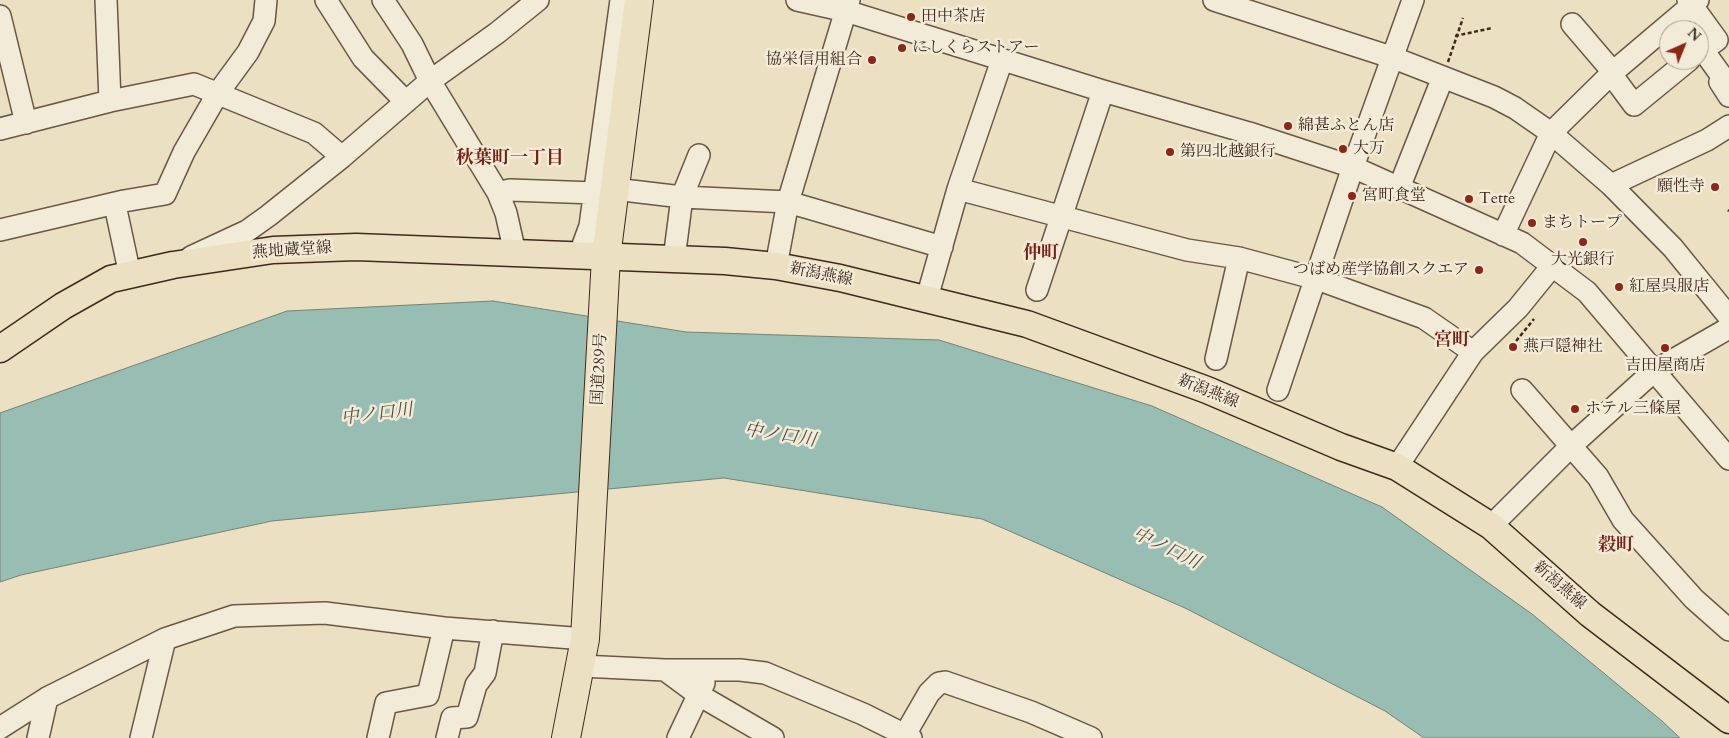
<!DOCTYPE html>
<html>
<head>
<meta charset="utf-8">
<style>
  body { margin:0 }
  #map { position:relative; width:1729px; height:738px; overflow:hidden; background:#ebe0c1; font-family:Cardo,serif }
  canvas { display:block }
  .north { position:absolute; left:1659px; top:20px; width:50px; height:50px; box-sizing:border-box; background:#f2ebd7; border:1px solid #aa9d8d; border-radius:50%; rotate:44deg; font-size:14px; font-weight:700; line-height:20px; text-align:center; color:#3f291e }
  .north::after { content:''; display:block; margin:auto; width:18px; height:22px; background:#8f2418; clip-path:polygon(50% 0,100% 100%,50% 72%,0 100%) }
</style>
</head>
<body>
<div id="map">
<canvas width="1729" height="738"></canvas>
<div class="north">N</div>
</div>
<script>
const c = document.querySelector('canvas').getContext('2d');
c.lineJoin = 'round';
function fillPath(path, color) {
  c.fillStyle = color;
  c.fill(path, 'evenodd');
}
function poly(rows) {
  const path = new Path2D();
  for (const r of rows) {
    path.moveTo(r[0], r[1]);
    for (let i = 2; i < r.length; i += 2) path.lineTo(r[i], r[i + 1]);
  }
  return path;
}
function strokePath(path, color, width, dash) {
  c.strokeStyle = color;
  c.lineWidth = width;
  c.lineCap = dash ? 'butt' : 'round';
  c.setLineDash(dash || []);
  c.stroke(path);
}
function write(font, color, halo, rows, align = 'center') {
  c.font = font + ' Cardo,"Noto Serif JP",serif';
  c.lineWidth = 5;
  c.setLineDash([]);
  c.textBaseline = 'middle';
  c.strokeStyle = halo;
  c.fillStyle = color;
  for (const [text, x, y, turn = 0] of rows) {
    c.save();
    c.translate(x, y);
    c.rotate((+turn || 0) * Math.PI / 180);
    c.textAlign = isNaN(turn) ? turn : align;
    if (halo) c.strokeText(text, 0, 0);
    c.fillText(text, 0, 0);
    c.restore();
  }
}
const water = poly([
  [493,301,686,332,939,340,1152,406,1382,507,1532,614,1662,721,1680,738,1424,738,1385,711,1185,608,982,519,724,478,272,521,21,575,0,582,0,413,287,311,493,301]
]);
fillPath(water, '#98bdb2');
strokePath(water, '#748277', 1);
const minor = poly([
  [106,0,110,101],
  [326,0,363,58,406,102],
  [383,0,412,44,430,81,498,193,506,213,515,253],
  [797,0,846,11,1103,91,1249,133,1353,167,1522,243,1587,292,1729,459],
  [1214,0,1394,58,1494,97,1515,108,1551,133,1611,185,1673,248,1729,317],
  [1688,0,1717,40,1699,53],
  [0,16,26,123],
  [1572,24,1613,72,1614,78,1634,105,1689,60],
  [1703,50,1723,78,1720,82,1729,96],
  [0,129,110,101,194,84,314,133,342,157],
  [1611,185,1707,140,1729,126],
  [1399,188,1443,77],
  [958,189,1187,250,1239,258,1317,279,1424,318,1473,352],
  [623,190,682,197,788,202,942,247],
  [498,193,510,190,595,193],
  [115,205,130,275],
  [0,230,124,201,165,194,184,152,218,93,248,52,264,21,266,0],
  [1503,235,1551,133,1613,72,1698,0],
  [579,256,590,226,621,0],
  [191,257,247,231,268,216,342,157,430,81,497,33,538,0],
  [674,259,682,197,699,155],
  [776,266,788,202,849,0],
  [1037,290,1103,91],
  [927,298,958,189,1002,60],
  [1216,359,1239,258],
  [1278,390,1353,167,1413,0],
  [1522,390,1598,477,1623,520,1694,599,1729,630],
  [1397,467,1473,352,1518,308,1553,265],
  [1491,526,1572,445,1654,371,1729,328],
  [581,666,665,670,699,695,773,738],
  [665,670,740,670,765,673,863,714,911,738],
  [0,728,47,698,165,639,234,616,325,613,444,628,585,639],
  [38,738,47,698],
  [141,738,165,639],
  [378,738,386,703,428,695,444,628],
  [447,738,452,718,467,717,476,685,485,673,493,631],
  [678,738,704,683],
  [903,738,929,693,939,683,945,682,1031,712,1091,738]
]);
const major = poly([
  [0,349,63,306,111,279,173,265,273,250,356,247,725,261,776,266,840,278,1027,324,1207,390,1341,447,1397,467,1491,526,1590,614,1729,720]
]);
const highway = poly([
  [566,738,585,639,606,257,639,0]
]);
strokePath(minor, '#6a5747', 24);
strokePath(major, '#3f291e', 29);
strokePath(highway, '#3f291e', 30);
strokePath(poly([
  [1455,36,1492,28],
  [1448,62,1463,18],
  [1728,210,1729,211],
  [1512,346,1534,319]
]), '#3f291e', 2.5, [4, 2.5]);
strokePath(minor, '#f2ebd7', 21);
strokePath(major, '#ebe0c1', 26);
strokePath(highway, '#ebe0c1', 28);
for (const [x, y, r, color] of [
  [911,17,5,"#8f2418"],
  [902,48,5,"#8f2418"],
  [872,60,5,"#8f2418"],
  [1288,126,5,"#8f2418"],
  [1343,149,5,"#8f2418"],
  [1170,152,5,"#8f2418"],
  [1715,187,5,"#8f2418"],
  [1352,196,5,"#8f2418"],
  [1469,199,5,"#8f2418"],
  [1532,223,5,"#8f2418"],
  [1583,242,5,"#8f2418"],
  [1479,270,5,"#8f2418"],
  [1619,287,5,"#8f2418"],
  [1513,347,5,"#8f2418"],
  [1665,348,5,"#8f2418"],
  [1575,409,5,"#8f2418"]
]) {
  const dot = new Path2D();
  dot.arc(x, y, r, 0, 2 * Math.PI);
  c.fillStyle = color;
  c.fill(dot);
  strokePath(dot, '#f2ebd7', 2);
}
write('16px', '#3f291e', '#f2ebd7', [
  ["田中茶店",921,17],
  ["にしくらストアー",912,48],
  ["協栄信用組合",862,60,"right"],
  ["綿甚ふとん店",1298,126],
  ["大万",1353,149],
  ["第四北越銀行",1180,152],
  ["願性寺",1705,187,"right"],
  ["宮町食堂",1362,196],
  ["Tette",1479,199],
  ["まちトープ",1542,223],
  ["大光銀行",1583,260,"center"],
  ["つばめ産学協創スクエア",1469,270,"right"],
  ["紅屋呉服店",1629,287],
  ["燕戸隠神社",1523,347],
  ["吉田屋商店",1665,366,"center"],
  ["ホテル三條屋",1585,409]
], 'left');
write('16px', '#3f291e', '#f2ebd7', [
  ["燕地蔵堂線",292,251,-4],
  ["新潟燕線",821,275,11],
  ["国道289号",600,369,-87],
  ["新潟燕線",1208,392,22],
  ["新潟燕線",1559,586,41]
]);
write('bold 18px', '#7a1f14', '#f2ebd7', [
  ["秋葉町一丁目",510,159],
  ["仲町",1041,254],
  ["宮町",1452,341],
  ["穀町",1616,546]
]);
write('italic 18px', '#554e43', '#f2ebd7', [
  ["中ノ口川",377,415,-7],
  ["中ノ口川",780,436,9],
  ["中ノ口川",1166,549,26]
]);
</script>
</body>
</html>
